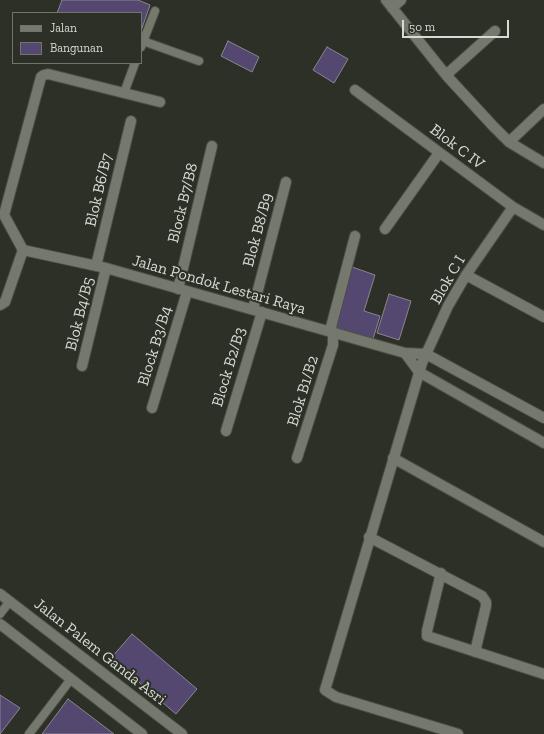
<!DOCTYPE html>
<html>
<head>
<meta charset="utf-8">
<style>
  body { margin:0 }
  #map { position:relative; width:544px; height:734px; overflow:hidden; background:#2d3026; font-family:"Zilla Slab",serif }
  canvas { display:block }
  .legend { position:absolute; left:12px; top:12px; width:130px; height:52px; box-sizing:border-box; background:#2d3026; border:1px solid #71746c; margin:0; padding:5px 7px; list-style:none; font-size:12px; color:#d8dad4 }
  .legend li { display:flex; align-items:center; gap:8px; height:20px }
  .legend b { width:20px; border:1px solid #71746c }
  .scale { position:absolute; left:402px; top:20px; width:107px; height:18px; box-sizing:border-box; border:2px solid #d8dad4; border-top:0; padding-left:5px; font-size:12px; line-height:14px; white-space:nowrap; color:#d8dad4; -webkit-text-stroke:3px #2d3026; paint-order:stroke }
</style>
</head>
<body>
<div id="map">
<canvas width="544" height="734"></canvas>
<ul class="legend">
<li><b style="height:5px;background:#75796d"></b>Jalan</li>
<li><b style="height:11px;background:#544770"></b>Bangunan</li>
</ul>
<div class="scale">50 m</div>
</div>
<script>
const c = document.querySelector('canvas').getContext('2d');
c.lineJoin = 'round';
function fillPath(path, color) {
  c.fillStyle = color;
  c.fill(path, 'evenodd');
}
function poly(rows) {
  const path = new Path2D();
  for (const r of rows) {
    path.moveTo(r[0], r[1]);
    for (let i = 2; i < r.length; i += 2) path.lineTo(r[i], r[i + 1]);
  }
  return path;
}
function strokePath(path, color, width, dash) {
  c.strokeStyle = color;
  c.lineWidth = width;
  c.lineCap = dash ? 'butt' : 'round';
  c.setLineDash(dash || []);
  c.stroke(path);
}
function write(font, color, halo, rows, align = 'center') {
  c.font = font + ' "Zilla Slab",serif';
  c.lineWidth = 4;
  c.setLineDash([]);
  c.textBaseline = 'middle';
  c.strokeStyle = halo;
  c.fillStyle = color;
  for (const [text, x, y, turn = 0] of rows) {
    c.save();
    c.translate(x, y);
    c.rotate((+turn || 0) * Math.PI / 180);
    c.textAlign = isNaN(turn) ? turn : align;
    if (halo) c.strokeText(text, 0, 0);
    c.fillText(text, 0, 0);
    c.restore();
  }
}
const building = poly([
  [62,0,138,0,150,5,141,31,141,13,57,13,62,0],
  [228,41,259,57,252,72,221,56,228,41],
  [327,47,348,59,334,83,313,70,327,47],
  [352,267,375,275,364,311,380,316,373,339,333,327,352,267],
  [389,294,411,301,399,340,377,333,389,294],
  [132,634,197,689,176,714,111,658,132,634],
  [0,695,20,708,0,734,0,695],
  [68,699,114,734,42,734,68,699]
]);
fillPath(building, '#544770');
strokePath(building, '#898691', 1);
const service = poly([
  [143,41,199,61],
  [141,47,155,11],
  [124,93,135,63],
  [0,614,10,601],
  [29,734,71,679]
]);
const minor = poly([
  [386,0,446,75,493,126,509,142,544,163],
  [392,8,401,0],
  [446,75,495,31],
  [355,90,513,207,544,225],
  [509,142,544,109],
  [4,215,41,77,44,75,48,74,160,102],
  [4,215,23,250],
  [385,229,439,153],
  [23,250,106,268,405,353,426,354,544,418],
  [96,266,131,121],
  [466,275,544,317],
  [178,289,212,146],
  [0,305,5,302,23,250],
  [253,309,286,182],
  [405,353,419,372,544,443],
  [82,366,106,268],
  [152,408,187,292],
  [226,431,262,312],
  [297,458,333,345,333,333,331,327,355,236],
  [393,458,544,542],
  [369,537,482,596,486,602,486,606,475,652],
  [441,573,427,631,427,636,544,674],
  [458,734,336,697,325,690,422,363,448,306,466,275,513,207]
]);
const tertiary = poly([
  [0,594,182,734],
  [0,624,142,734]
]);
strokePath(service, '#4c4e46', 10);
strokePath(minor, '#4c4e46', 12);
strokePath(tertiary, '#4c4e46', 12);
strokePath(service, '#75796d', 8);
strokePath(minor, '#75796d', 10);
strokePath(tertiary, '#75796d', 10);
write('16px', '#d8dad4', '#2d3026', [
  ["Blok C IV",457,147,37],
  ["Blok B6/B7",99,190,-77],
  ["Block B7/B8",183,203,-76],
  ["Blok B8/B9",258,230,-75],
  ["Blok C I",448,280,-60],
  ["Jalan Pondok Lestari Raya",219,285,16],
  ["Blok B4/B5",80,314,-76],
  ["Block B3/B4",155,346,-73],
  ["Block B2/B3",229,367,-73],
  ["Blok B1/B2",303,391,-73],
  ["Jalan Palem Ganda Asri",100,652,38]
]);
</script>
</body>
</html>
